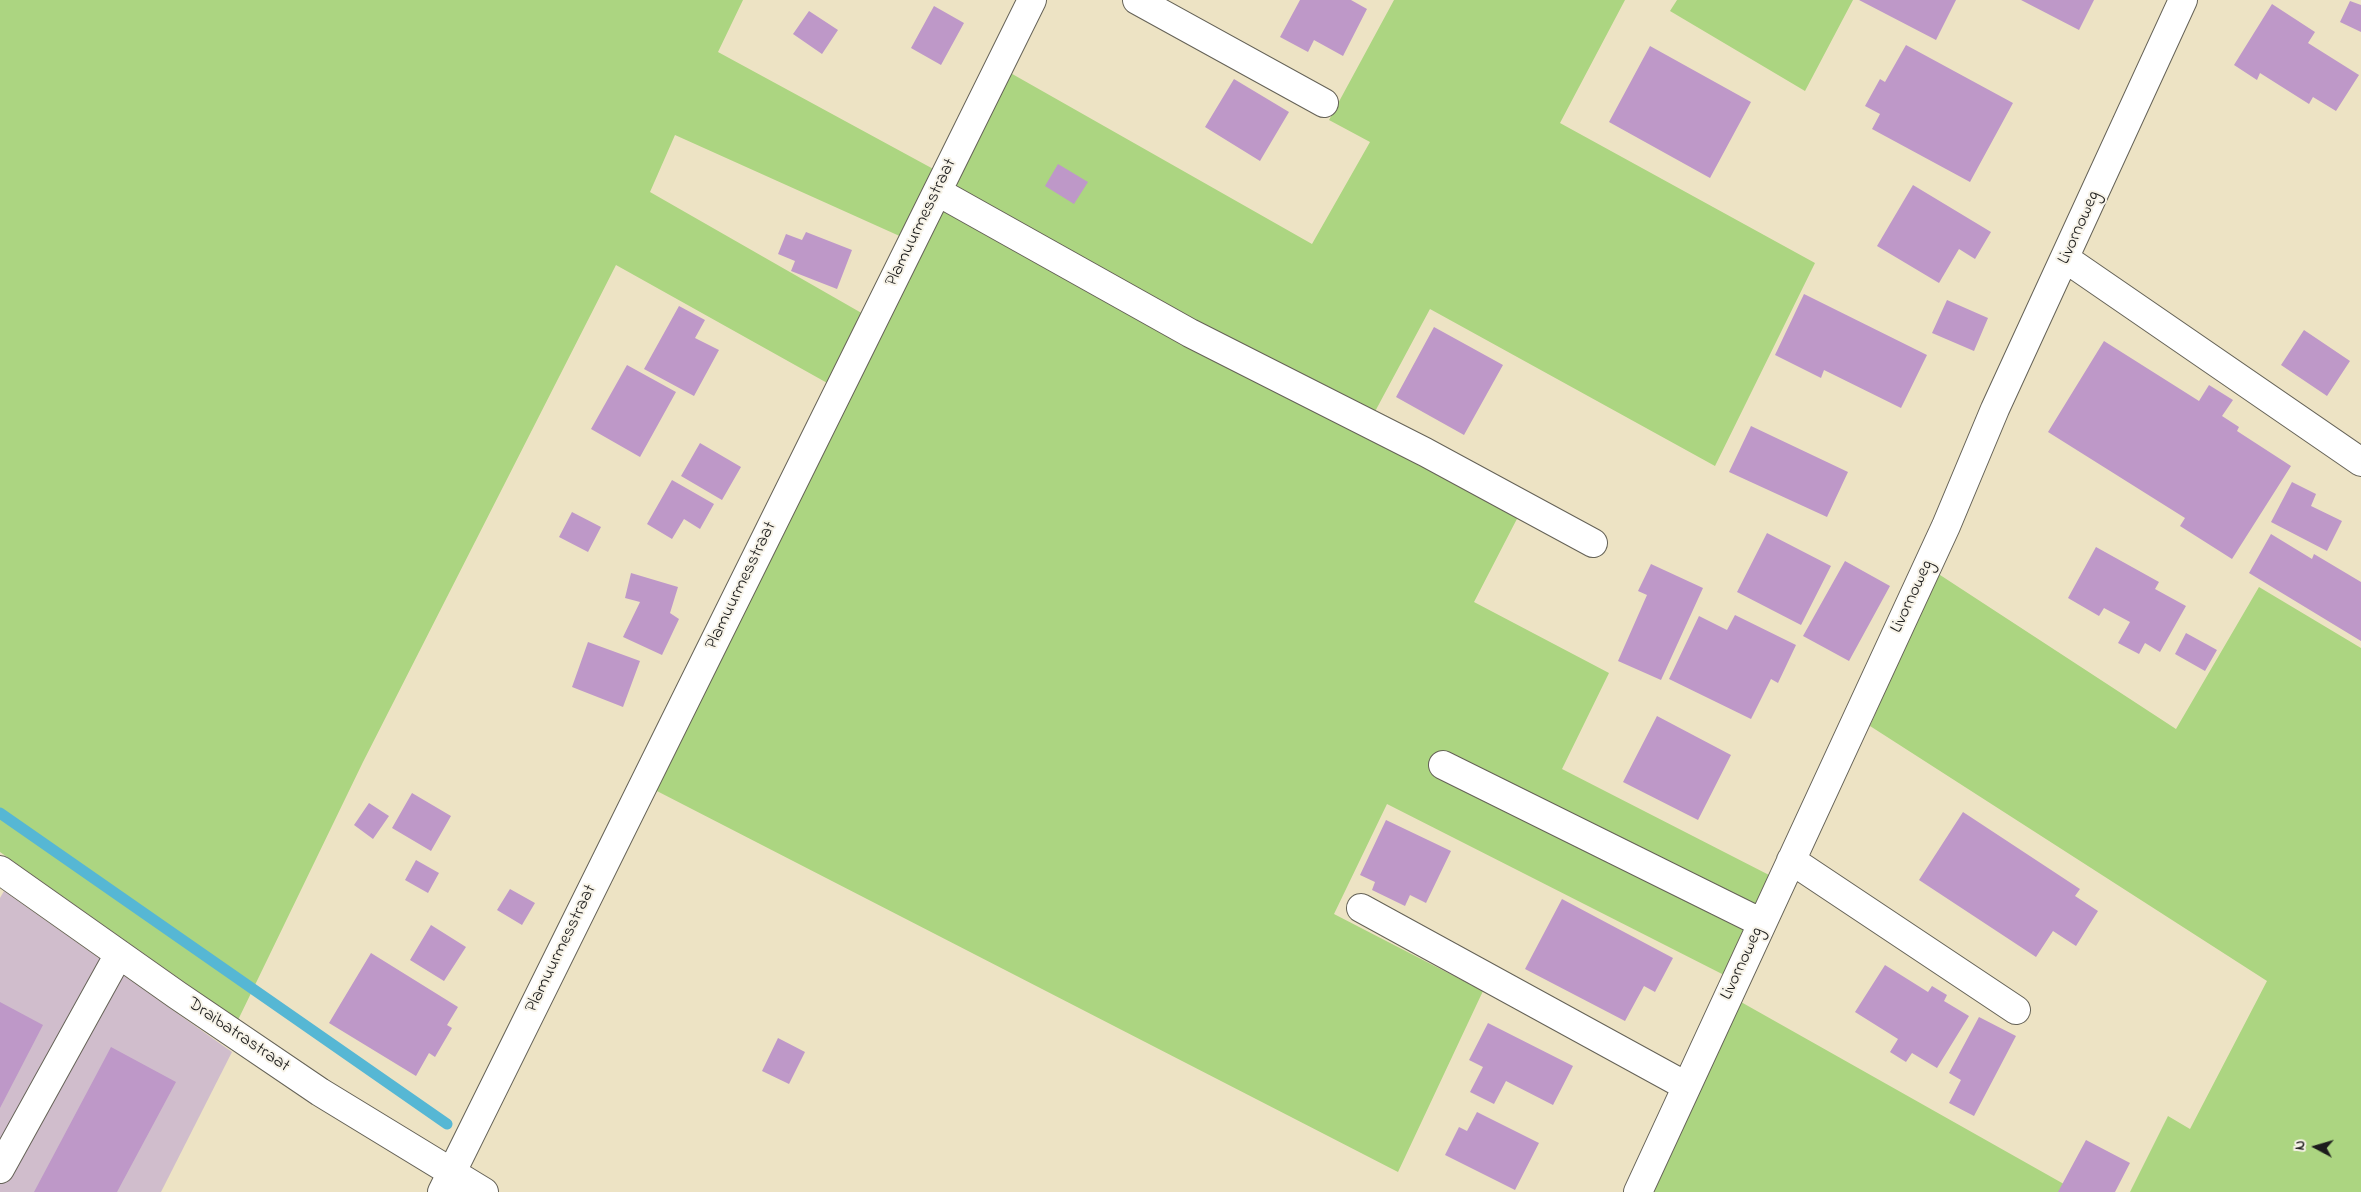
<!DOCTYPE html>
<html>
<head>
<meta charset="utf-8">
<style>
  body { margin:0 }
  #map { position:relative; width:2361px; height:1192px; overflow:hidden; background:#ede3c4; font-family:"Indie Flower",sans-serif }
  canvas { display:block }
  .north { position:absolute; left:2291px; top:1122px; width:50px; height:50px; -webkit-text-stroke:4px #f7f3e8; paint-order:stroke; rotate:276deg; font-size:14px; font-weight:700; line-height:20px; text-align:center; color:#1c1c1c }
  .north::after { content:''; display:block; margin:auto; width:18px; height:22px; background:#1c1c1c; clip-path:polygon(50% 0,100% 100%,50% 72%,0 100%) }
</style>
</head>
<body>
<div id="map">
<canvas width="2361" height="1192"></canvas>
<div class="north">N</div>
</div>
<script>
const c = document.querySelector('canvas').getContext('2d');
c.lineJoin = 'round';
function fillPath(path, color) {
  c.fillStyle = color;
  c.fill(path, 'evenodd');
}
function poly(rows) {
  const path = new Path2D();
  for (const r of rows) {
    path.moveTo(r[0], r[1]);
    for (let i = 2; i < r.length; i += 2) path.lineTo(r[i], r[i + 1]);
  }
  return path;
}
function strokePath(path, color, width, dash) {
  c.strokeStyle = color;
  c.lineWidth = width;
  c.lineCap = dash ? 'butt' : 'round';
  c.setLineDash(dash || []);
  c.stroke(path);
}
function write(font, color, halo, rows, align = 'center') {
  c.font = font + ' "Indie Flower",sans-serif';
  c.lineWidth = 4;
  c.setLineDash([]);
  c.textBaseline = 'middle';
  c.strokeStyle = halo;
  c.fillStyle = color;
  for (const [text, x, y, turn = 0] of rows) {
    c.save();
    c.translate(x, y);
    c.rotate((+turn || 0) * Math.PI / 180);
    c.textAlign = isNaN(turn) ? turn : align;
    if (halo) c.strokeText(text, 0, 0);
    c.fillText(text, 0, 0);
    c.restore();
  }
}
fillPath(poly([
  [4,891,232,1052,161,1192,0,1192,0,898]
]), '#d0bdcc');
fillPath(poly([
  [0,0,743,0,718,52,937,171,904,238,675,135,650,192,865,315,829,384,616,265,363,762,238,1020,0,852],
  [1394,0,1625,0,1560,123,1815,263,1715,466,1430,309,1371,419,947,192,1007,71,1312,244,1370,142,1329,120],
  [1677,0,1853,0,1805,91,1670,11],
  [943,202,1520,513,1474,602,1609,673,1562,769,1771,876,1726,976,1387,804,1334,914,1483,991,1398,1172,653,789],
  [1937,573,2176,729,2259,587,2361,648,2361,1192,2130,1192,2168,1116,2190,1129,2267,981,1870,726],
  [1741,1002,2078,1192,1654,1192]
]), '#acd581');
strokePath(poly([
  [0,813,447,1124]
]), '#56b7d4', 11);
fillPath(poly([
  [1300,0,1351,0,1367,9,1343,56,1314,40,1308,52,1280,37],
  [1859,0,1956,0,1936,40],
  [2021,0,2094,0,2079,30],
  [2350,1,2361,5,2361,32,2340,22],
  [2272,4,2315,32,2308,43,2359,75,2336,111,2313,97,2309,104,2260,73,2257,80,2234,65],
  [934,6,964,23,941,65,911,48],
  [809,11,838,30,822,54,793,34],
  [1906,45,2013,103,1970,182,1872,129,1880,114,1865,106,1880,79,1885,82],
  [1650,46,1751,102,1710,178,1609,122],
  [1234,79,1289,112,1260,161,1205,127],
  [1058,164,1088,182,1074,204,1045,186],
  [1913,185,1991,232,1975,259,1959,249,1939,283,1877,246],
  [806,232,852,250,837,289,791,271,795,261,778,254,786,234,802,240],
  [1804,294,1927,355,1901,408,1824,370,1821,378,1775,355],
  [1947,300,1988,318,1974,351,1932,333],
  [679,306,705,320,695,338,719,350,694,396,644,369],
  [1434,327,1503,365,1464,435,1396,397],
  [2304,330,2350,361,2327,396,2281,365],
  [2104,341,2199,401,2209,385,2233,400,2222,416,2239,427,2237,431,2291,466,2232,559,2180,526,2185,518,2048,432],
  [627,365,676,392,640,457,591,429],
  [1751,426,1848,472,1827,517,1729,472],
  [700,443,741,467,722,500,681,476],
  [672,480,714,504,700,529,684,519,672,539,647,524],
  [2292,482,2316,494,2311,506,2342,521,2327,551,2271,522],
  [572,512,601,527,588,552,559,537],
  [1767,533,1831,566,1801,625,1737,592],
  [2271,534,2312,559,2314,554,2361,582,2361,641,2249,573],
  [2096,547,2159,582,2155,589,2186,606,2160,652,2145,643,2139,654,2118,643,2130,622,2104,608,2099,616,2068,598],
  [1845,561,1890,586,1849,661,1803,636],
  [1651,564,1703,588,1661,680,1618,661,1647,595,1638,591],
  [631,573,678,587,670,613,679,619,662,655,623,637,640,602,625,598],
  [1735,615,1796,645,1778,683,1771,679,1751,719,1669,679,1699,616,1727,630],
  [2186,633,2217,650,2205,671,2175,654],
  [588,642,640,661,623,707,572,687],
  [1657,716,1731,755,1698,820,1623,782],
  [412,793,451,816,431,851,392,828],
  [369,803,389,816,373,839,354,825],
  [1963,812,2080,889,2075,896,2098,911,2076,946,2053,931,2036,957,1919,880],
  [1386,820,1451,851,1426,903,1410,895,1405,906,1372,890,1375,882,1360,875],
  [416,860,439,873,428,893,405,880],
  [510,889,535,903,522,925,497,910],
  [1562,899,1673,958,1655,992,1644,986,1625,1021,1525,969],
  [431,925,466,947,444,981,410,960],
  [371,953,458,1007,447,1025,452,1028,435,1057,429,1053,416,1076,329,1023],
  [1885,965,1928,992,1932,986,1947,995,1944,1001,1969,1016,1937,1068,1912,1053,1906,1062,1890,1052,1898,1039,1855,1012],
  [0,1002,43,1025,0,1108],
  [1979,1017,2016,1036,1974,1116,1949,1103,1961,1080,1949,1073],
  [1488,1023,1573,1066,1553,1105,1506,1081,1494,1104,1470,1092,1483,1067,1469,1060],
  [778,1038,805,1052,789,1084,762,1071],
  [111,1047,176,1082,117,1192,34,1192],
  [1477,1112,1539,1143,1515,1190,1445,1155,1459,1127,1467,1131],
  [2086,1140,2130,1163,2115,1192,2058,1192]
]), '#be98c8');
const minor = poly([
  [1137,0,1324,103],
  [938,192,1190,333,1425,452,1593,543],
  [2066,259,2361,462],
  [1443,765,1762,923],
  [1791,860,2016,1010],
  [0,870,177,995,320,1092,484,1192],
  [1361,908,1686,1086],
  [0,1169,119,954],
  [442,1192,1032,0],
  [1638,1192,1946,526,1995,409,2183,0]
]);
strokePath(minor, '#656257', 30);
strokePath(minor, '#fff', 28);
write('18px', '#1c1c1c', '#f7f3e8', [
  ["Plamuurmesstraat",922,223,-64],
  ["Livornoweg",2080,228,-66],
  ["Plamuurmesstraat",742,586,-64],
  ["Livornoweg",1913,597,-65],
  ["Plamuurmesstraat",562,949,-64],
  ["Livornoweg",1743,964,-65],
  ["Draibatrastraat",238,1036,34]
]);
</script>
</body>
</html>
